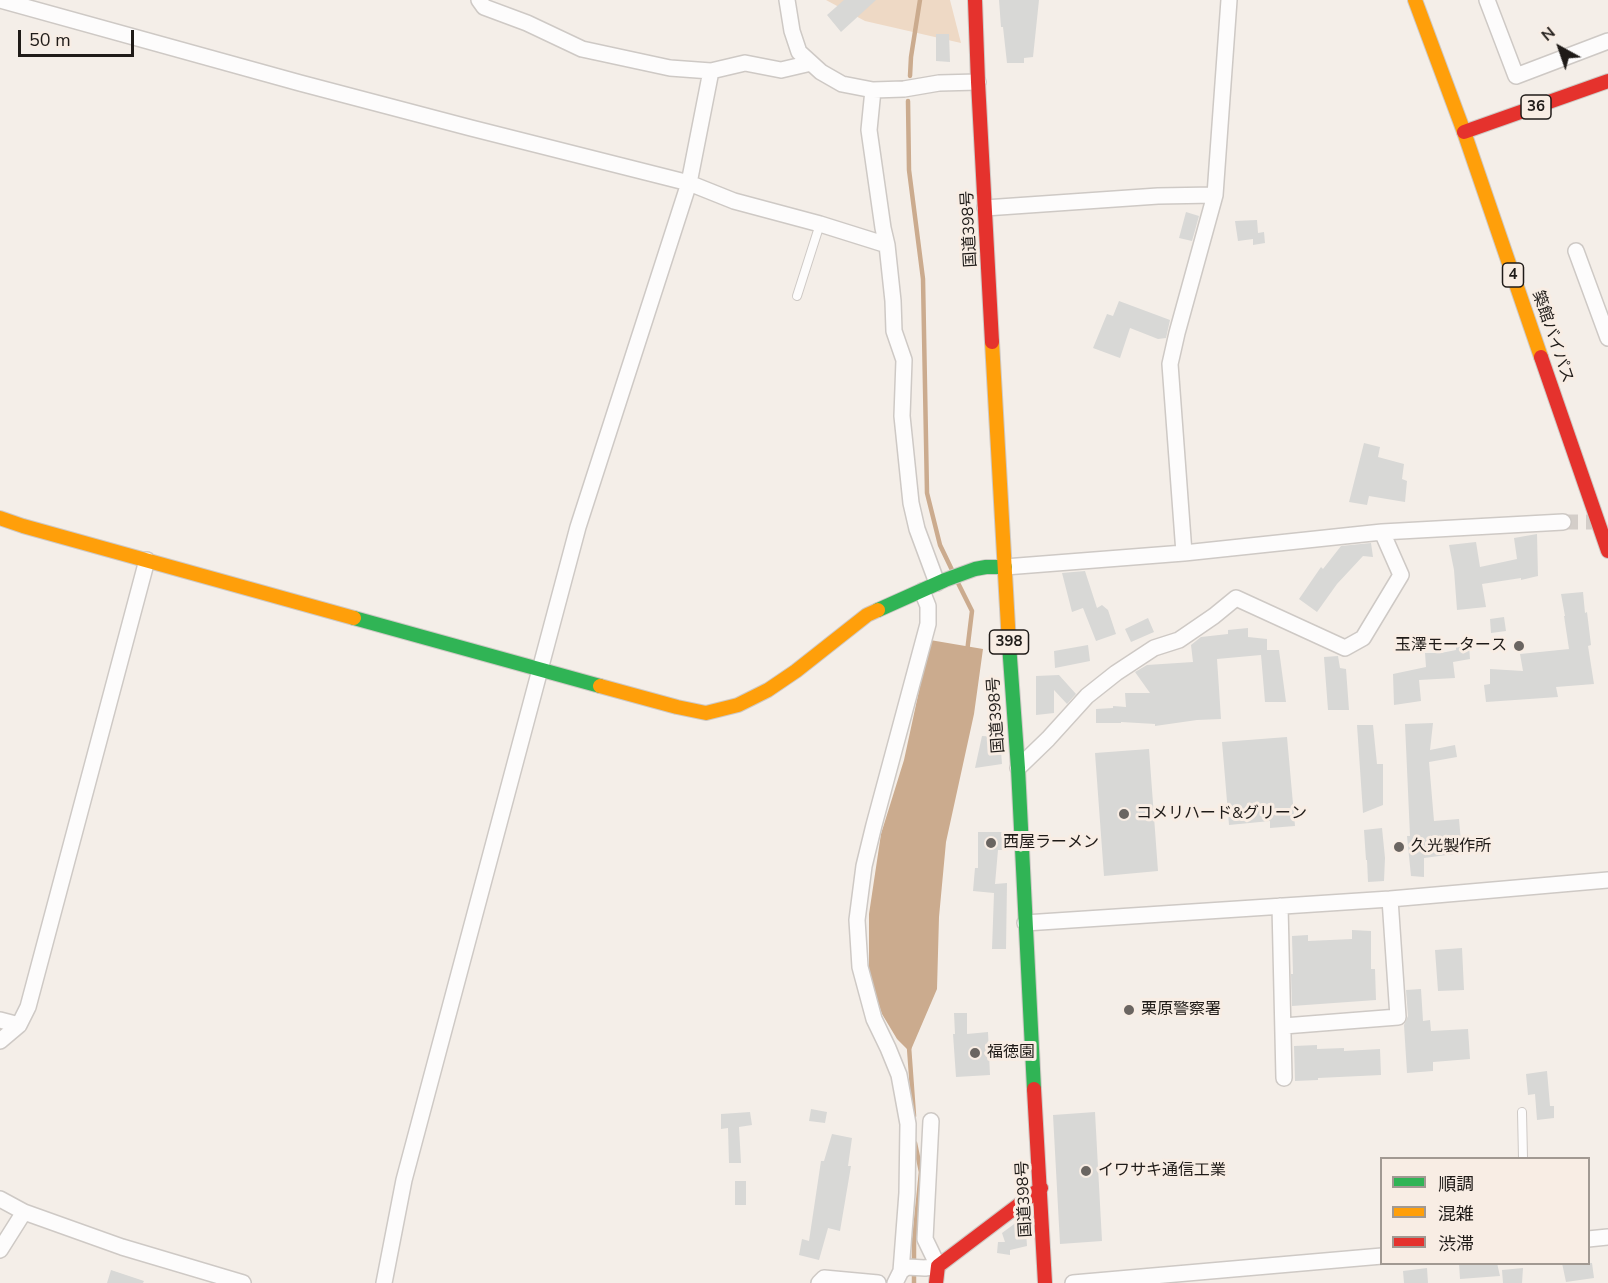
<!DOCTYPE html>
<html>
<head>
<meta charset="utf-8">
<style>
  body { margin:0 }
  #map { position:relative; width:1608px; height:1283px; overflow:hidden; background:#f4eee8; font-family:"Nunito Sans","Noto Sans JP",sans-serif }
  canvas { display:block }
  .legend { position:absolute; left:1380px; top:1157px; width:210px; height:108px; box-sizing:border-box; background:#f8ede4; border:2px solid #a19992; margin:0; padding:8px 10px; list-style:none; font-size:18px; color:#1f1b18 }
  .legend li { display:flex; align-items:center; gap:12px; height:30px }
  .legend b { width:30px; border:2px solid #a19992 }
  .north { position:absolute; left:1530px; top:18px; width:60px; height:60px; -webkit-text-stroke:4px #f8ede4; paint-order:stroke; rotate:320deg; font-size:16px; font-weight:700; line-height:24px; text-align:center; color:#1f1b18 }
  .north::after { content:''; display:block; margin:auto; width:21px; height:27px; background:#1f1b18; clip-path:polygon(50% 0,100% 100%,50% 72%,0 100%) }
  .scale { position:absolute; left:18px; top:30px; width:116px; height:27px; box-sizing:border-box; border:3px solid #1f1b18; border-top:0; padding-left:8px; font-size:18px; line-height:21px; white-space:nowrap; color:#1f1b18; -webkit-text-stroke:4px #f8ede4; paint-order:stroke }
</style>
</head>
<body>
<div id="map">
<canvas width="1608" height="1283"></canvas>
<ul class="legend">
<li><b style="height:8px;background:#30b455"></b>順調</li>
<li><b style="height:8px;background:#ff9f0a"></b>混雑</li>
<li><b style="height:8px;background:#e5322d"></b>渋滞</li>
</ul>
<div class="north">N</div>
<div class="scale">50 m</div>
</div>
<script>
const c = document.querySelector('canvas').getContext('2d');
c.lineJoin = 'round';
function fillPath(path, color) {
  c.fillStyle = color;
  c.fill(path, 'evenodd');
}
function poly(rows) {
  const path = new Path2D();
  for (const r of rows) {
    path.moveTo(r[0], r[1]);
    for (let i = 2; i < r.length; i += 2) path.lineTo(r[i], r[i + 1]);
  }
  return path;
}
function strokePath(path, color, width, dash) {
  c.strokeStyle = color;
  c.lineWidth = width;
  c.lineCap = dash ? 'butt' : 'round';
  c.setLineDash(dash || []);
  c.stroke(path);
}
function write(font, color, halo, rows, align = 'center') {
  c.font = font + ' "Nunito Sans","Noto Sans JP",sans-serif';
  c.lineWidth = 6;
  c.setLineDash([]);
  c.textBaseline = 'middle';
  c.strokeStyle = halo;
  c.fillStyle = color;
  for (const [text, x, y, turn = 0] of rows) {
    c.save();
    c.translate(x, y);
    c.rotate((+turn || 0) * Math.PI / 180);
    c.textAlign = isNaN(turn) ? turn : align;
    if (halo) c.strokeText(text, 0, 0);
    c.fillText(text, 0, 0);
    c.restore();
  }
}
fillPath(poly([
  [826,0,950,0,961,43,865,21]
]), '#eed9c5');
fillPath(poly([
  [930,640,983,649,974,714,946,842,939,917,937,989,910,1052,897,1039,882,1014,869,975,869,914,881,834,904,760]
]), '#cbab8e');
strokePath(poly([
  [910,76,911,57,920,0],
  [908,101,909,170,923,279,927,493,940,545,952,570],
  [958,583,972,611,967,652],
  [909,1047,914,1116],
  [914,1283,914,1241,921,1172,915,1143]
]), '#cbab8e', 4.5);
fillPath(poly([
  [844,0,876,0,841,32,827,15],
  [999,0,1039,0,1033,57,1024,58,1024,63,1007,63,1003,27,1001,27],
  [936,34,949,34,950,62,936,61],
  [1186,212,1199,216,1192,241,1179,238],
  [1257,220,1258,233,1264,232,1265,243,1253,245,1253,239,1238,241,1235,221],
  [1119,301,1170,320,1166,338,1158,339,1130,328,1120,358,1093,348,1107,314,1113,316],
  [1364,443,1380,447,1378,457,1404,464,1402,479,1407,481,1405,502,1369,496,1367,505,1349,502],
  [1537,534,1538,576,1521,580,1521,578,1482,584,1486,607,1457,610,1454,570,1449,545,1476,542,1480,567,1517,559,1514,538],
  [1371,543,1373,557,1363,556,1337,584,1317,612,1299,599,1321,567,1323,569,1341,546],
  [1085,571,1097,608,1102,605,1108,610,1116,634,1096,641,1083,608,1072,612,1062,573],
  [1583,592,1585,613,1587,612,1591,645,1588,646,1594,684,1556,687,1558,697,1486,702,1484,685,1490,684,1490,669,1523,671,1520,654,1569,649,1564,616,1565,616,1561,594],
  [1504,617,1506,631,1491,633,1490,619],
  [1148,618,1154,632,1131,642,1125,629],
  [1248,628,1248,637,1267,639,1267,650,1279,650,1286,702,1265,702,1261,655,1217,659,1221,719,1197,720,1155,726,1155,724,1121,722,1121,723,1096,723,1096,709,1113,708,1113,706,1126,707,1125,693,1150,693,1135,672,1147,665,1193,662,1191,645,1201,637,1228,634,1228,630],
  [1088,645,1090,661,1055,668,1054,651],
  [1469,645,1470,659,1453,662,1455,678,1419,680,1421,701,1394,705,1393,674,1426,667,1425,653,1441,653,1456,650,1456,646],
  [1338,656,1340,668,1346,669,1349,710,1328,710,1324,657],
  [1059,675,1076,694,1067,704,1054,690,1054,713,1036,715,1036,676],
  [1433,723,1430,750,1455,745,1457,757,1429,762,1434,821,1459,819,1462,853,1424,858,1424,877,1411,876,1407,836,1410,836,1405,724],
  [1357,725,1373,725,1377,764,1383,764,1383,805,1363,813],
  [982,736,1000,737,1002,764,975,768],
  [1287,737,1295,826,1270,828,1270,821,1229,825,1222,742],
  [1149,749,1158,871,1104,876,1095,753],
  [1382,828,1385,858,1384,881,1368,882,1367,860,1366,860,1364,830],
  [978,832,1005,832,1006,850,998,850,995,884,1007,883,1006,949,992,949,994,893,973,891,975,868,978,868],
  [1352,930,1371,931,1371,969,1375,969,1376,1000,1292,1006,1291,974,1293,974,1292,936,1308,935,1308,941,1352,939],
  [1462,948,1464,990,1438,991,1435,950],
  [1421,989,1423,1021,1430,1020,1431,1031,1468,1029,1470,1059,1433,1062,1433,1071,1407,1073,1404,1025,1408,1016,1406,990],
  [954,1013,967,1013,967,1034,988,1032,990,1075,956,1077,953,1034,955,1034],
  [1317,1045,1317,1049,1344,1048,1344,1051,1380,1049,1381,1075,1318,1078,1318,1080,1295,1081,1294,1046],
  [1547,1071,1550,1106,1554,1106,1554,1118,1537,1120,1535,1094,1528,1095,1526,1074],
  [811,1109,827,1112,825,1123,809,1121],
  [750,1112,752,1125,739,1127,741,1163,729,1163,728,1128,721,1129,721,1114],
  [1095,1112,1102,1241,1060,1244,1053,1115],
  [832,1134,852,1138,848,1166,851,1166,840,1231,828,1228,819,1260,799,1255,802,1239,809,1241,821,1161,824,1161],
  [735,1181,746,1181,746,1205,735,1205],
  [1025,1216,1027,1246,1010,1250,1010,1255,997,1253,998,1242,1005,1242,1002,1233],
  [1459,1263,1497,1263,1500,1276,1460,1279],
  [1562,1263,1592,1263,1594,1278,1566,1282],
  [1427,1268,1428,1283,1404,1283,1403,1271],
  [1523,1268,1522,1283,1503,1283,1502,1270],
  [111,1270,144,1281,143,1283,107,1283]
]), '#d8d8d6');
strokePath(poly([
  [1563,522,1602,522]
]), '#d4cec9', 15, [15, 8]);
const lane = poly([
  [797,296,820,224],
  [1522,1112,1523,1158]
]);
const street = poly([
  [0,0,300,83,471,128,689,183,734,201,820,224,887,245],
  [479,0,484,7,527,23,582,49,670,68,711,71,745,63,781,70,811,63],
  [787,0,792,31,799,52,821,72,842,84,873,90,904,89,939,83,978,82],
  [1487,0,1516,76,1608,41],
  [873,90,869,130,883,228,887,245,893,301,894,331,904,360,902,416,911,503,917,529,937,583],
  [985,208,1158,196,1215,195],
  [1576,251,1608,338],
  [1184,553,1170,364,1177,333,1215,195,1229,0],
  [1005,567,1184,553,1382,532,1563,522],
  [1018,768,1048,739,1087,696,1116,673,1154,648,1179,640,1214,616,1236,598,1345,648,1363,638,1401,575,1382,532],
  [1280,906,1284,1078],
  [1025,923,1390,899,1608,880],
  [0,1020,19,1025],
  [1284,1026,1398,1017,1390,899],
  [0,1041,19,1025,28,1007,147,560],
  [0,1199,24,1212,122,1247,243,1283],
  [1588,1239,1608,1237],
  [0,1250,24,1212],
  [901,1271,907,1267,925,1268,938,1266,925,1239,931,1121],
  [384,1283,404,1180,578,527,689,183,711,71],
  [819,1283,824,1278,878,1283],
  [895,1283,901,1271,907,1193,908,1124,899,1075,888,1048,874,1019,860,967,857,920,864,866,874,825,928,624,928,606,922,591],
  [1073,1283,1382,1256]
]);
const fast = poly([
  [878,610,945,580,975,569,986,567,1005,567],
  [354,618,600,686],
  [1009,644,1018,768,1034,1089]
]);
const slow = poly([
  [1415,0,1464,132,1541,357],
  [992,342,1009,644],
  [0,518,23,526,354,618],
  [600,686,677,707,706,713,738,705,768,690,796,671,867,615,878,610]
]);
const jam = poly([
  [975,0,978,82,992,342],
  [1464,132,1608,81],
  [1541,357,1608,551],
  [1034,1089,1045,1283],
  [936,1283,938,1266,1041,1188]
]);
strokePath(lane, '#cec9c5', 10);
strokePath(street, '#cec9c5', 18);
strokePath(fast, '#cec9c5', 16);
strokePath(slow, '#cec9c5', 16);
strokePath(jam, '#cec9c5', 16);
strokePath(lane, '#fdfcfc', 8);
strokePath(street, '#fdfcfc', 15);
strokePath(fast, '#30b455', 14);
strokePath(slow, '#ff9f0a', 14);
strokePath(jam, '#e5322d', 14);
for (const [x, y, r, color] of [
  [1519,646,6,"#6a6561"],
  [1124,814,6,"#6a6561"],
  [991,843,6,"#6a6561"],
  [1399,847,6,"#6a6561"],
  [1129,1010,6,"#6a6561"],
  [975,1053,6,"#6a6561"],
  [1086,1171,6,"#6a6561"]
]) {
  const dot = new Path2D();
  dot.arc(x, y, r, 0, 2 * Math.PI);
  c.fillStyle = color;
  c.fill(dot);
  strokePath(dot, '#f8ede4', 2);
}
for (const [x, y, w] of [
  [1536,107,30],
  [1513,275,21],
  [1009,642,39]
]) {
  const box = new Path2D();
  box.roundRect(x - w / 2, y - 12, w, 24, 4.5);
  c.fillStyle = '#f8ede4';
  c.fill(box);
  strokePath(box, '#1f1b18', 1.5);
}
write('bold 15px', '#1f1b18', null, [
  ["36",1536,107],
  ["4",1513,275],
  ["398",1009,642]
]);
write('16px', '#1f1b18', '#f8ede4', [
  ["国道398号",970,229,-93],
  ["築館バイパス",1552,337,71],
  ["国道398号",997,715,-94],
  ["国道398号",1025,1199,-93]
]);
write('16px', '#1f1b18', '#f8ede4', [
  ["玉澤モータース",1507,646,"right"],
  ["コメリハード&グリーン",1136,814],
  ["西屋ラーメン",1003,843],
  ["久光製作所",1411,847],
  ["栗原警察署",1141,1010],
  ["福徳園",987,1053],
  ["イワサキ通信工業",1098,1171]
], 'left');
</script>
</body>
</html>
